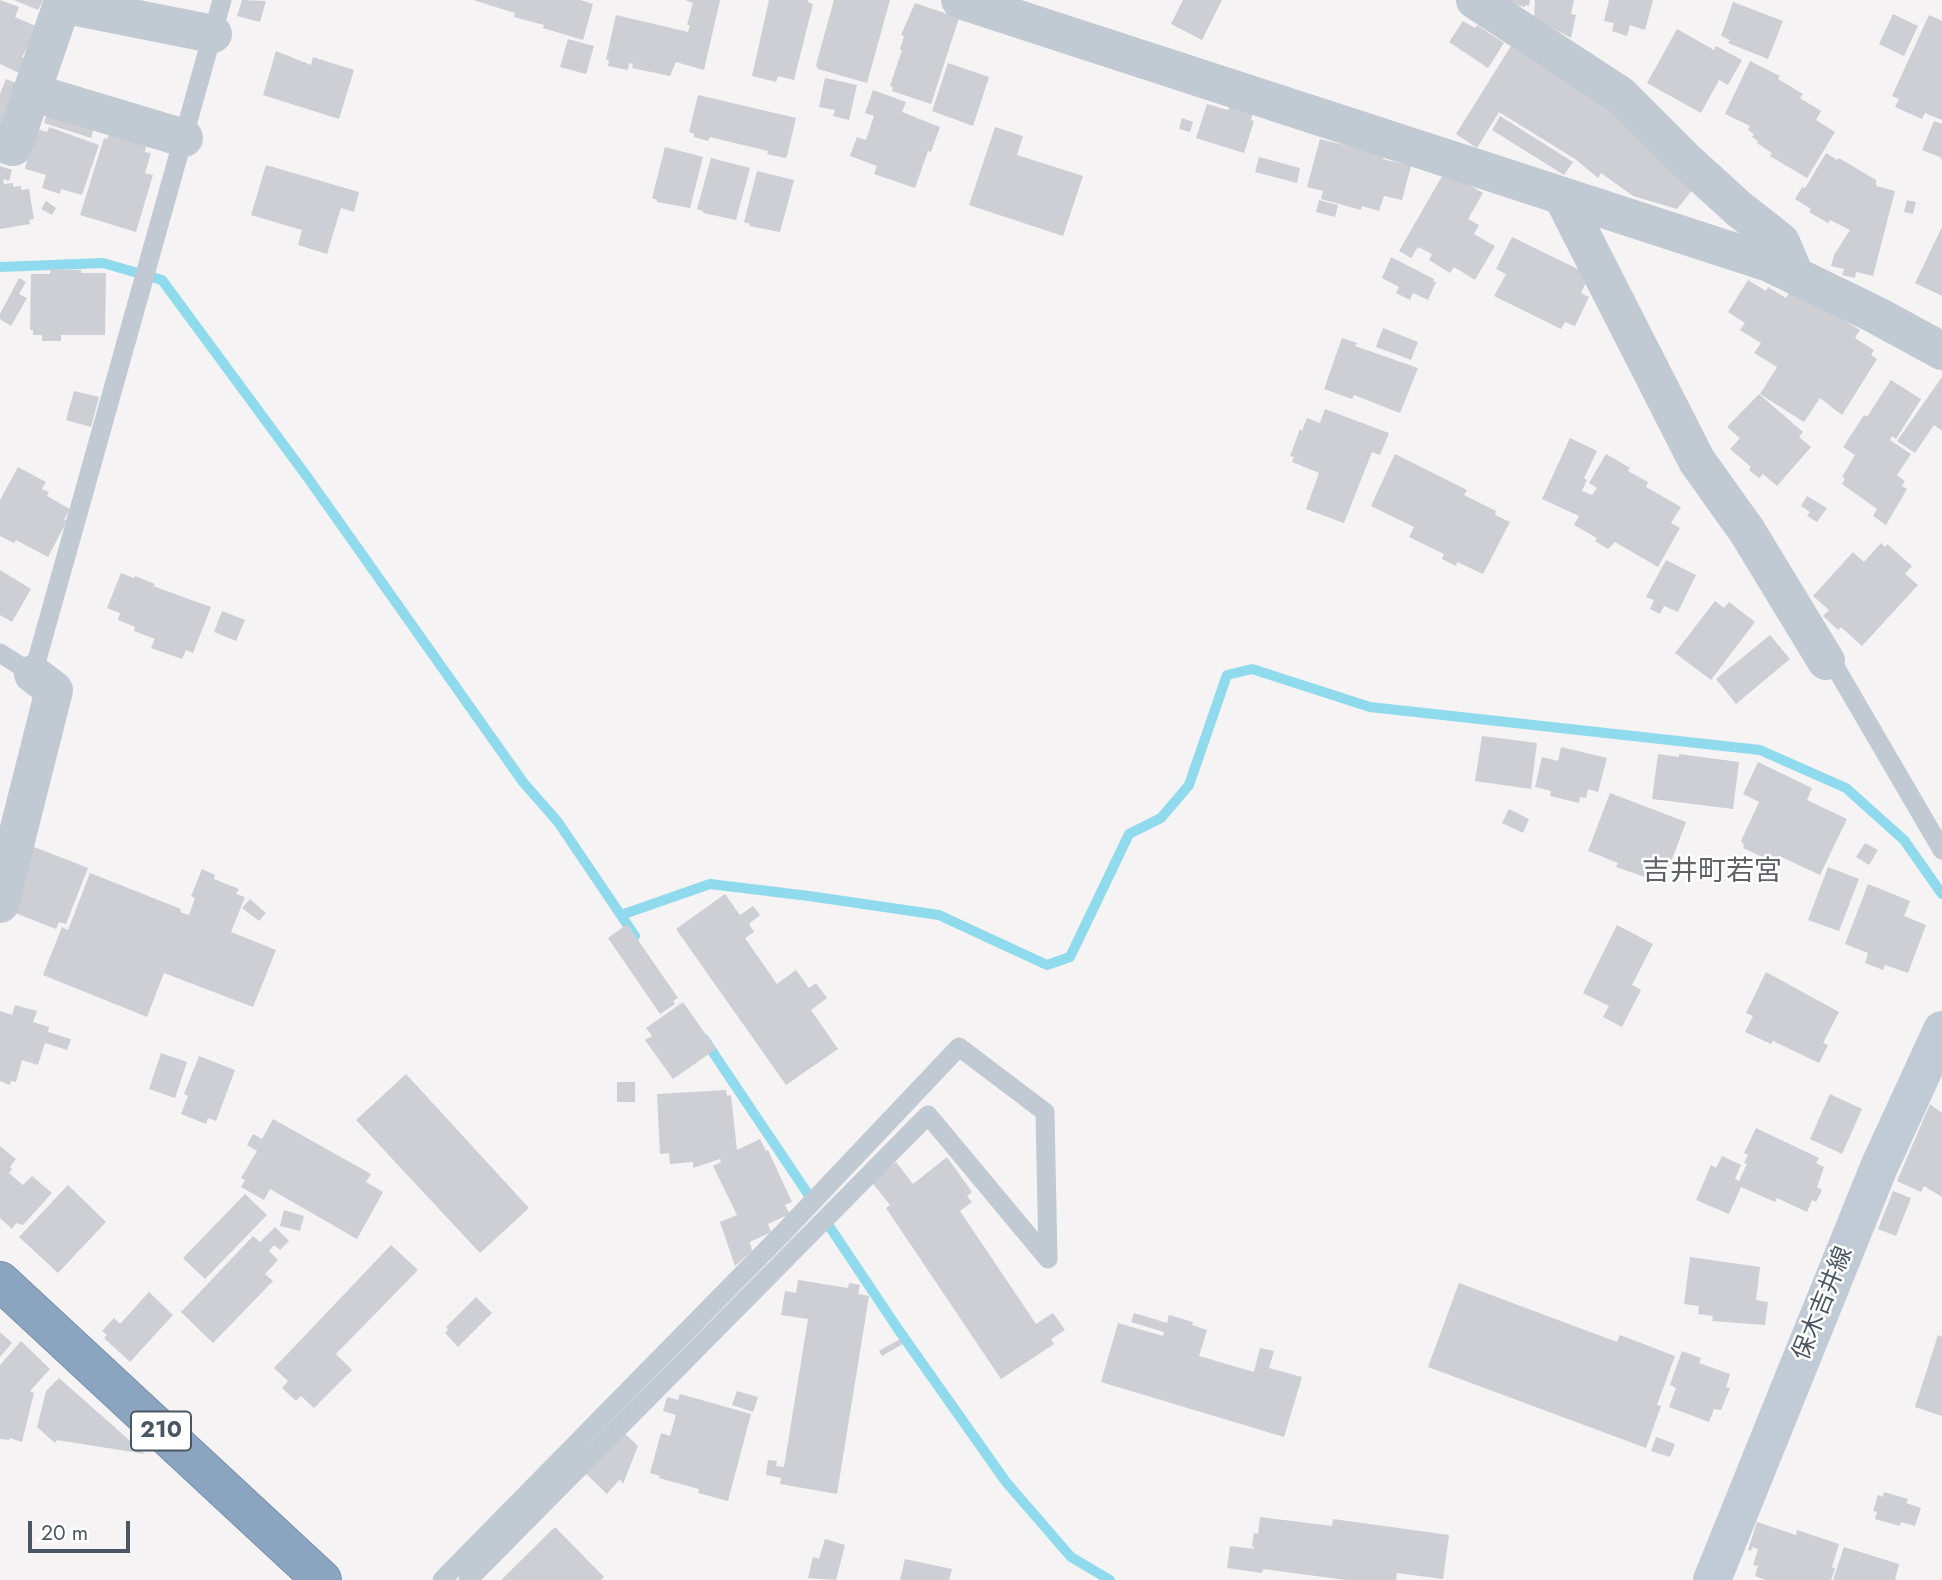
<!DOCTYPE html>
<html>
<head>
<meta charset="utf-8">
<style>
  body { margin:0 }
  #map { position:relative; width:1942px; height:1580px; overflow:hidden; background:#f5f3f3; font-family:Jost,sans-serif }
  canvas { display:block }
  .scale { position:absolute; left:28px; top:1521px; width:102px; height:32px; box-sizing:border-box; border:4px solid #4a5661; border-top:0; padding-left:9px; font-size:21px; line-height:24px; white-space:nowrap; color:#4a5661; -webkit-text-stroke:5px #fff; paint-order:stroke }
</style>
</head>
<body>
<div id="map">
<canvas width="1942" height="1580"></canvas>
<div class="scale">20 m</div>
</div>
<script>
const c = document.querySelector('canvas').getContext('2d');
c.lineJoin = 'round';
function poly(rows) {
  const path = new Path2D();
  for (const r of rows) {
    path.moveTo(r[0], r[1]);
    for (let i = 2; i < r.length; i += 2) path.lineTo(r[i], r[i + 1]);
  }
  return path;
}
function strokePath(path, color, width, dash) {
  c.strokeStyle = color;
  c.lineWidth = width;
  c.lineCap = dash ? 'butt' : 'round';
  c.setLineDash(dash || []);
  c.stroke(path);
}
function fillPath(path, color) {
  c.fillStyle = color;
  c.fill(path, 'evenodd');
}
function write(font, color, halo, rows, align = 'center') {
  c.font = font + ' Jost,"Noto Sans JP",sans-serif';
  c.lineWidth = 5;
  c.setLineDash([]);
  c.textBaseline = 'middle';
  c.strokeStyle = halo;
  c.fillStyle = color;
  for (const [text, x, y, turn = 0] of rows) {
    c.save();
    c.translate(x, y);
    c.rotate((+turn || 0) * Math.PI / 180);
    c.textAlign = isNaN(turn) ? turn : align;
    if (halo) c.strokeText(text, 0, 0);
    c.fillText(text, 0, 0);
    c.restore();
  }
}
strokePath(poly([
  [0,267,103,263,162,280,308,478,523,782,558,822,635,936],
  [621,915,710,884,809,896,939,915,1047,965,1070,957,1129,834,1161,818,1189,785,1227,675,1252,669,1370,707,1760,750,1846,788,1904,840,1942,894],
  [704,1039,814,1203],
  [823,1217,900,1332,1006,1482,1071,1557,1110,1580]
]), '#90daee', 10);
fillPath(poly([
  [0,0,19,7,15,17,38,27,22,57,25,59,19,73,0,64],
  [14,0,43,0,38,10],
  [242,0,266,1,260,22,237,16],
  [473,0,580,0,593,4,583,40,543,28,544,25,514,17,515,13],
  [685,0,720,0,704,70,676,62,670,76,632,68,633,64,629,63,628,70,608,66,609,60,606,60,616,15,688,32,690,25,687,25,693,3],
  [769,0,808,0,808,2,813,4,794,80,778,76,776,82,752,76],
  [834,0,890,0,867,83,818,69,816,65],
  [1183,0,1222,0,1202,40,1171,24],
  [1509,0,1530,0,1529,6,1525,5,1525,7,1508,3],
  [1535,0,1574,0,1571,14,1576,15,1571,38,1534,18],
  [1609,0,1653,0,1645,30,1630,25,1627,36,1612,31,1614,23,1604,21],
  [1733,2,1783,21,1768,59,1728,43,1730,40,1721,36],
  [915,3,959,18,931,104,892,91,893,87,890,86,902,50,900,49,904,36,901,35],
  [1893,14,1918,26,1904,56,1879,44],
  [1929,15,1942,21,1942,120,1925,113,1922,119,1895,107,1899,99,1892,96],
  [1463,21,1475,28,1477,25,1504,43,1488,68,1449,42],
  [1677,29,1714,50,1716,46,1742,60,1728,85,1719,80,1701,113,1647,83],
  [568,39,594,46,586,74,560,67],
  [1511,46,1614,110,1697,184,1677,209,1633,196,1601,173,1598,178,1575,159,1499,112,1477,148,1456,134],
  [276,51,311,65,313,57,354,70,339,119,263,95],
  [1750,61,1780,76,1778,79,1803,94,1800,98,1821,111,1816,120,1835,132,1807,178,1770,156,1772,153,1757,143,1758,141,1752,137,1754,134,1748,130,1750,126,1725,114],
  [948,63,989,77,973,126,932,111],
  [825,78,857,85,849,120,833,116,835,110,819,107],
  [6,79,16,83,0,130,0,94],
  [873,90,906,102,902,112,940,127,931,152,928,151,915,188,874,174,877,166,850,156,857,137,866,140,874,116,865,113],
  [698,95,796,118,787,156,785,158,767,154,768,151,710,137,708,141,694,137,694,134,689,132],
  [1207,104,1228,110,1230,106,1253,113,1251,120,1254,121,1244,153,1196,138],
  [47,113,94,128,91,138,44,123],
  [1500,116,1573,162,1564,175,1492,130],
  [1182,118,1193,122,1190,132,1179,129],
  [1934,121,1942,124,1942,160,1940,157,1922,150],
  [49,127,99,145,82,195,61,189,60,194,42,188,46,175,25,169,34,128,47,132],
  [995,127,1023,136,1017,155,1083,176,1063,236,969,205],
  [109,134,146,146,145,152,151,153,145,173,153,175,136,232,80,215,104,138,107,139],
  [1320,139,1384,155,1383,159,1411,166,1402,200,1384,196,1379,211,1362,206,1361,210,1321,199,1323,191,1307,187],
  [665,147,703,157,690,208,657,202,657,200,652,198],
  [1826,153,1837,160,1839,158,1876,180,1876,186,1895,191,1873,276,1856,272,1855,278,1842,275,1844,269,1831,266,1834,255,1850,230,1830,220,1828,223,1809,212,1811,209,1795,199,1802,187,1805,188],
  [1259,157,1300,168,1297,183,1255,172],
  [711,158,750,168,736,220,703,213,703,211,697,209],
  [266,165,359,192,354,212,341,208,327,254,298,245,302,230,251,215],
  [0,166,12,170,9,181,3,179,4,184,13,183,13,187,21,186,21,190,29,189,34,219,29,220,30,224,0,229],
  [757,171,794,180,780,232,749,226,750,224,744,222],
  [1445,171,1483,193,1468,219,1479,225,1474,234,1495,246,1475,280,1454,267,1450,273,1429,260,1432,254,1418,247,1411,258,1399,251],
  [1319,200,1338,205,1335,217,1316,212],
  [1907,200,1916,202,1913,214,1904,212],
  [46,201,56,208,52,215,41,209],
  [1942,227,1942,296,1915,283],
  [1512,237,1590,275,1581,293,1589,297,1575,326,1565,322,1561,329,1494,296,1506,274,1496,269],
  [1391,257,1434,279,1433,281,1436,282,1428,300,1413,293,1410,300,1396,293,1399,287,1382,278],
  [50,269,81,270,81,273,106,273,105,335,61,335,61,341,42,341,42,335,33,335,33,330,30,330,31,274,50,274],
  [19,278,26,282,19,294,27,298,11,326,0,319,0,314],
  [1748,280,1766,291,1768,287,1786,298,1792,288,1860,330,1855,338,1874,350,1871,355,1877,359,1842,415,1820,398,1804,422,1760,394,1777,367,1754,353,1761,343,1740,330,1745,323,1728,312],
  [1383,328,1418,342,1411,360,1376,347],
  [1342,338,1357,343,1355,346,1418,368,1400,413,1354,395,1352,399,1324,389],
  [1942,377,1942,431,1934,425,1915,453,1897,441],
  [1891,380,1921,399,1896,439,1892,436,1890,440,1911,454,1897,475,1905,481,1902,486,1907,489,1886,525,1873,516,1877,509,1842,484,1845,479,1842,477,1855,455,1843,447,1864,415,1867,417],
  [74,391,99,397,91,427,66,420],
  [1759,394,1803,432,1799,437,1811,447,1777,486,1763,474,1759,478,1749,470,1751,467,1730,449,1740,438,1727,427],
  [1325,409,1389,433,1380,455,1372,452,1344,523,1306,509,1319,473,1292,462,1294,457,1290,456,1300,429,1302,431,1307,418,1320,423],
  [1570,438,1597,451,1584,478,1587,480,1582,491,1592,495,1597,488,1589,483,1606,454,1630,468,1628,471,1648,482,1646,487,1681,507,1671,523,1680,528,1658,567,1615,542,1608,549,1595,541,1597,538,1574,525,1579,516,1542,499],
  [1395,454,1467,490,1464,495,1496,511,1495,515,1510,522,1483,574,1457,562,1456,566,1442,559,1444,554,1409,537,1414,527,1371,506],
  [18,467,46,482,42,489,49,492,47,496,70,509,64,520,67,521,48,557,16,540,14,543,0,536,0,500],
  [1807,496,1827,508,1817,522,1807,516,1810,512,1801,506],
  [1881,543,1885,547,1887,544,1912,566,1905,574,1918,585,1862,646,1841,627,1838,630,1823,616,1829,610,1813,596,1853,552,1864,562],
  [1666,560,1696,575,1678,612,1664,606,1660,614,1650,609,1654,600,1646,597],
  [0,570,31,589,12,622,0,615],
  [121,573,134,578,135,576,155,584,153,586,211,607,193,653,186,650,182,659,151,648,155,639,134,631,135,627,118,620,120,613,107,608],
  [1715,601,1724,608,1729,602,1755,622,1711,680,1675,653],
  [222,611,245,620,236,641,214,632],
  [1770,635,1790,659,1736,704,1716,679],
  [1482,736,1537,743,1531,789,1475,781],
  [1561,747,1607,758,1598,792,1588,789,1586,798,1580,797,1579,803,1550,796,1551,791,1535,787,1542,757,1558,761],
  [1658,754,1679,757,1679,754,1739,762,1733,809,1652,799],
  [1758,762,1812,788,1807,800,1847,819,1820,875,1779,856,1775,863,1743,848,1744,845,1741,841,1759,802,1743,794],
  [1610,793,1686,822,1668,870,1662,867,1657,881,1616,867,1618,863,1588,851],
  [1509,809,1529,819,1523,833,1502,823],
  [24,843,88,868,66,924,59,922,56,929,10,911],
  [1865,843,1878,850,1869,865,1856,857],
  [1828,867,1859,879,1839,931,1808,920],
  [202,869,215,875,214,879,239,889,236,894,245,897,231,932,276,950,253,1007,164,973,147,1017,43,975,62,927,68,930,90,873,181,909,180,912,189,915,195,898,191,896],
  [1868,884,1910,901,1904,916,1926,925,1908,973,1885,965,1883,970,1865,963,1868,953,1845,944],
  [725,894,740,915,753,906,760,915,749,924,754,932,745,938,777,984,796,970,809,988,816,983,827,998,811,1010,838,1049,786,1085,676,929],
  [250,899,266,913,259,921,242,908],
  [627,924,678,998,673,1001,675,1004,660,1014,608,938],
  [1617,925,1653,944,1632,985,1641,990,1622,1027,1603,1017,1609,1006,1583,993],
  [1766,972,1839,1012,1823,1043,1828,1045,1819,1063,1773,1041,1771,1044,1745,1032,1753,1016,1746,1013],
  [683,1002,716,1049,673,1079,645,1040,652,1036,646,1028],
  [15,1005,37,1011,33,1022,49,1027,48,1032,71,1039,67,1050,45,1043,38,1065,22,1060,16,1082,11,1081,10,1085,0,1081,0,1011,12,1015],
  [161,1053,187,1062,175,1098,149,1089],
  [199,1056,235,1070,216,1121,208,1118,206,1124,181,1114,188,1096,184,1094],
  [406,1074,529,1208,480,1253,356,1120],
  [617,1082,635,1082,635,1102,617,1102],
  [726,1090,727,1096,731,1095,737,1150,760,1139,766,1151,768,1150,792,1202,785,1205,790,1214,768,1224,771,1232,750,1242,752,1251,735,1266,720,1222,737,1215,713,1166,721,1162,720,1159,693,1168,693,1162,670,1164,669,1153,660,1154,657,1094],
  [1830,1094,1862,1109,1842,1154,1810,1139],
  [1930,1104,1942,1113,1942,1197,1924,1186,1921,1192,1897,1181],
  [273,1119,371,1174,366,1182,383,1192,357,1239,270,1189,264,1200,241,1187,245,1180,241,1178,257,1151,247,1145,253,1134,262,1139],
  [1756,1128,1819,1158,1816,1163,1824,1167,1817,1187,1822,1190,1816,1202,1812,1200,1807,1212,1777,1198,1775,1202,1741,1187,1729,1214,1696,1200,1711,1165,1716,1168,1722,1156,1741,1165,1735,1179,1739,1181,1747,1164,1744,1163,1748,1155,1744,1153],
  [0,1146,16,1159,10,1167,12,1169,9,1173,23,1185,32,1176,52,1193,23,1225,16,1223,12,1229,0,1218],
  [947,1157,972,1192,967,1196,972,1202,960,1211,1036,1324,1053,1313,1065,1330,1051,1339,1054,1344,1001,1379,886,1208,890,1205,871,1181,896,1162,913,1184],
  [68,1185,106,1222,58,1273,19,1237],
  [1893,1191,1911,1198,1896,1236,1878,1229],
  [245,1194,267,1215,205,1279,183,1258],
  [284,1210,304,1216,300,1231,280,1226],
  [275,1227,289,1241,280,1250,274,1245,269,1251,278,1260,265,1274,273,1281,213,1343,181,1312,253,1236,260,1242],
  [391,1245,418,1270,336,1354,352,1370,314,1408,301,1396,296,1401,282,1388,288,1381,274,1368],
  [1690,1257,1760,1267,1756,1300,1768,1302,1765,1325,1712,1321,1713,1316,1698,1314,1699,1306,1684,1304],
  [798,1280,848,1288,849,1283,860,1285,858,1294,869,1296,837,1494,780,1484,781,1478,766,1475,768,1460,777,1461,776,1466,784,1467,808,1319,781,1315,785,1291,796,1293],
  [1459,1283,1617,1342,1620,1335,1675,1356,1657,1405,1661,1406,1646,1448,1428,1367],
  [149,1292,173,1315,130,1362,104,1338,107,1335,102,1331,114,1318,120,1324],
  [476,1297,492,1313,458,1347,445,1333,448,1330,446,1327],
  [1134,1313,1167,1323,1169,1315,1193,1322,1192,1325,1207,1330,1199,1356,1254,1372,1260,1348,1274,1351,1269,1368,1302,1377,1284,1437,1101,1382,1118,1323,1163,1336,1164,1332,1131,1322],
  [0,1332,12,1343,0,1357],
  [1938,1335,1942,1337,1942,1416,1915,1407],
  [900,1339,903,1344,882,1356,879,1351],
  [21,1341,50,1369,30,1391,34,1393,22,1442,10,1438,9,1440,0,1439,0,1365],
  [1682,1351,1701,1358,1699,1363,1730,1374,1726,1387,1730,1388,1721,1410,1714,1409,1709,1422,1669,1407,1676,1388,1670,1385],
  [59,1378,145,1454,57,1440,55,1443,37,1427,46,1391],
  [737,1391,758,1397,753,1412,732,1405],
  [680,1394,751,1414,728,1501,698,1493,699,1489,659,1478,660,1476,650,1473,661,1433,670,1436,676,1415,663,1411,667,1397,678,1400],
  [619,1428,638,1446,623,1484,620,1479,607,1494,581,1469],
  [1656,1437,1675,1444,1670,1457,1651,1451],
  [1884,1492,1908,1499,1906,1503,1921,1508,1915,1526,1901,1522,1900,1526,1875,1519,1877,1512,1873,1511,1878,1495,1883,1497],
  [1260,1517,1332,1526,1333,1519,1449,1535,1443,1579,1397,1573,1396,1580,1346,1580,1263,1569,1262,1573,1227,1568,1230,1546,1255,1549,1252,1546,1254,1533,1258,1534],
  [1757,1522,1796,1535,1797,1530,1839,1544,1832,1567,1835,1569,1831,1580,1766,1580,1755,1576,1758,1566,1753,1565,1758,1549,1752,1547,1751,1551,1748,1550],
  [555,1527,604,1577,601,1580,501,1580],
  [825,1539,845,1545,836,1580,808,1578,813,1557,819,1559],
  [1844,1547,1899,1564,1895,1580,1833,1580],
  [905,1559,952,1569,949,1580,900,1580]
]), '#cdcfd5');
const highway = poly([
  [0,1281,322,1580]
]);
strokePath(highway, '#7690ad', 40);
strokePath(poly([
  [0,653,33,674,222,0],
  [1826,661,1837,670,1942,850],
  [442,1580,783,1233,959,1047,1045,1112,1048,1259,928,1115,468,1580]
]), '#c1cad2', 19);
strokePath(poly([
  [960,0,1769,263,1876,315,1942,351],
  [1475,0,1620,95,1683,158,1739,209,1781,242,1794,273],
  [31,92,184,138],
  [0,143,13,147,62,4,213,34],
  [1562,196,1697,461,1747,531,1826,661],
  [0,904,54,690,33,674]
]), '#c1cad2', 38);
strokePath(poly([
  [1712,1580,1879,1167,1942,1030]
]), '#c1cbd6', 38);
strokePath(highway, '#8ba5c1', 38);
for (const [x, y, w] of [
  [161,1431,60]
]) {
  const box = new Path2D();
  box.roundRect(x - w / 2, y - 19.5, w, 39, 5);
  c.fillStyle = '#fff';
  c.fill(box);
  strokePath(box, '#4a5661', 2);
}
write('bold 23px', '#4a5661', null, [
  ["210",161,1431]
]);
write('24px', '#4a5661', '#fff', [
  ["保木吉井線",1824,1304,-68]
]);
write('28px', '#5f6368', '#fff', [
  ["吉井町若宮",1712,873]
]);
</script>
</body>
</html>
